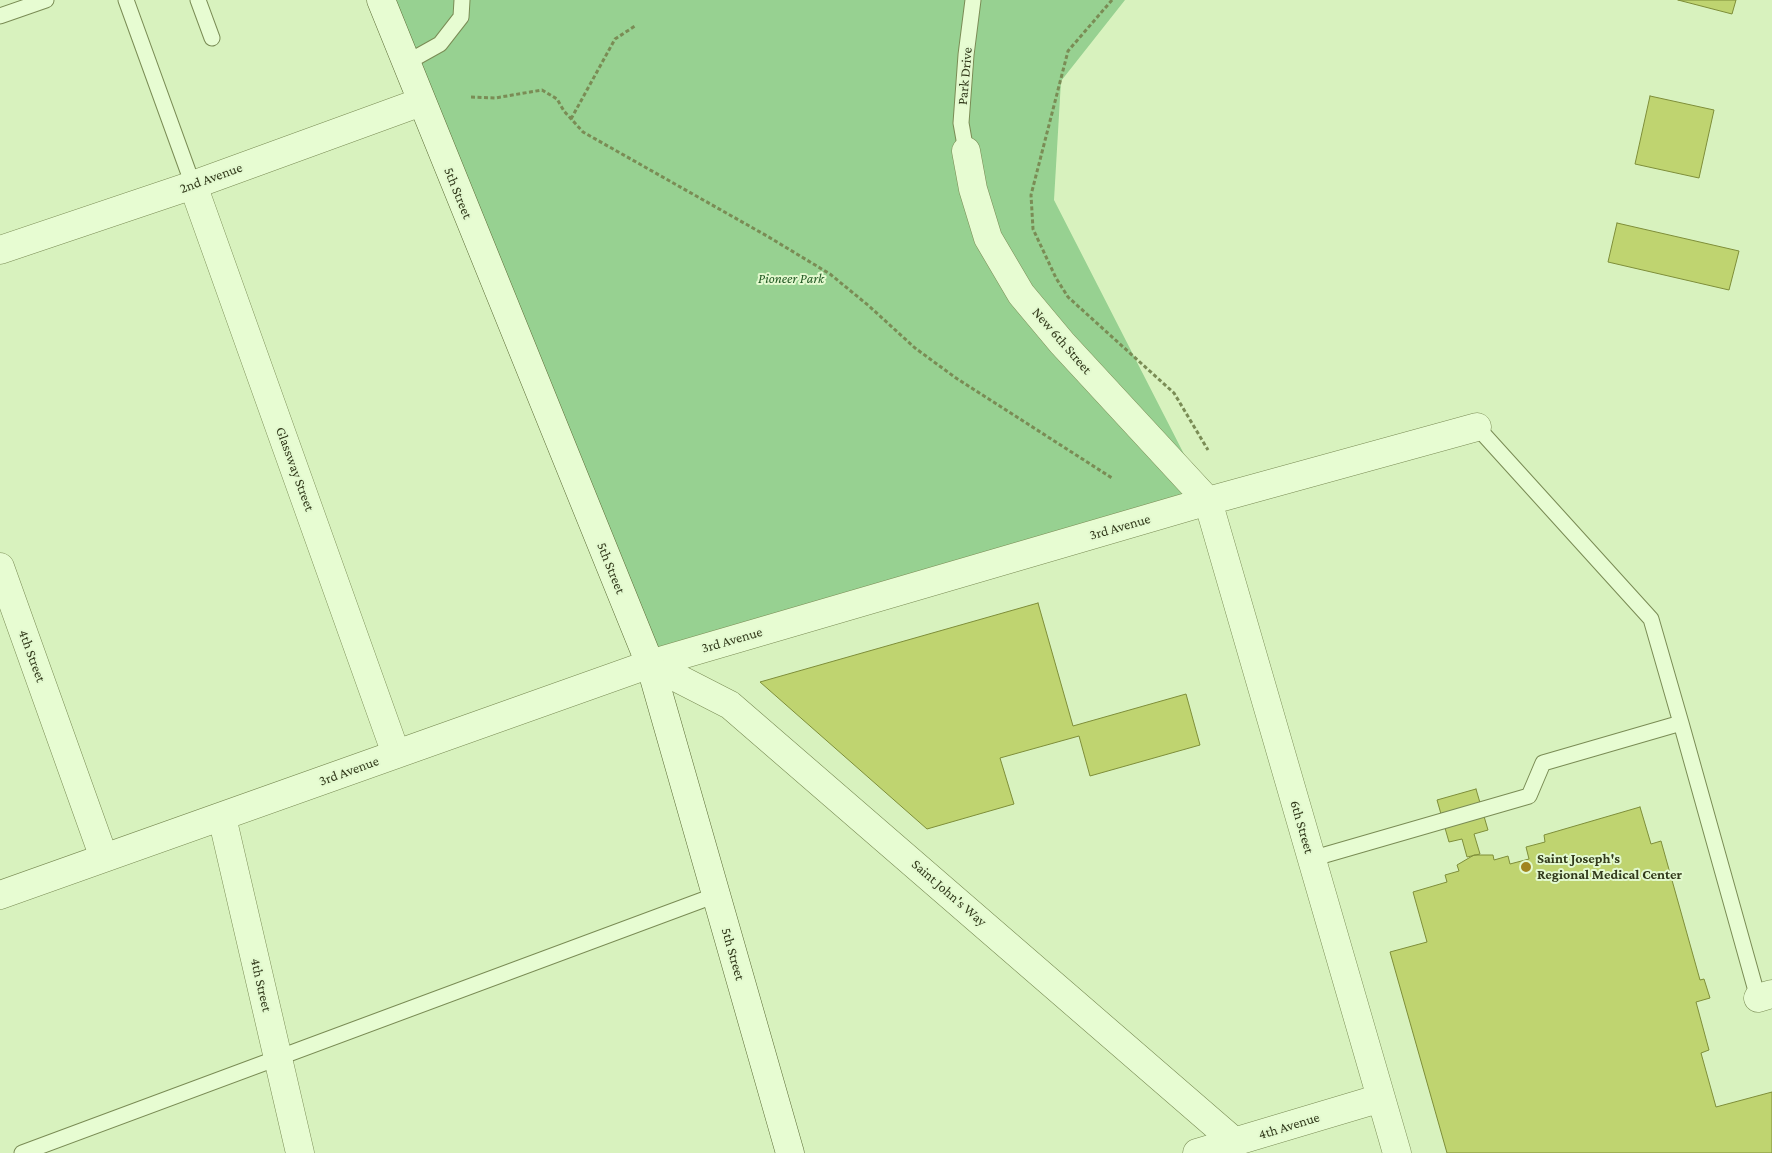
<!DOCTYPE html>
<html>
<head>
<meta charset="utf-8">
<style>
  body { margin:0 }
  canvas { display:block; background:#d8f2be }
</style>
</head>
<body>
<canvas width="1772" height="1153"></canvas>
<script>
const c = document.querySelector('canvas').getContext('2d');
c.lineJoin = 'round';
function fillPath(path, color) {
  c.fillStyle = color;
  c.fill(path, 'evenodd');
}
function poly(rows) {
  const path = new Path2D();
  for (const r of rows) {
    path.moveTo(r[0], r[1]);
    for (let i = 2; i < r.length; i += 2) path.lineTo(r[i], r[i + 1]);
  }
  return path;
}
function strokePath(path, color, width, dash) {
  c.strokeStyle = color;
  c.lineWidth = width;
  c.lineCap = dash ? 'butt' : 'round';
  c.setLineDash(dash || []);
  c.stroke(path);
}
function write(font, color, halo, rows, align = 'center') {
  c.font = font + ' "Crimson Pro",serif';
  c.lineWidth = 4;
  c.setLineDash([]);
  c.textBaseline = 'middle';
  c.strokeStyle = halo;
  c.fillStyle = color;
  for (const [text, x, y, turn = 0] of rows) {
    c.save();
    c.translate(x, y);
    c.rotate((+turn || 0) * Math.PI / 180);
    c.textAlign = isNaN(turn) ? turn : align;
    if (halo) c.strokeText(text, 0, 0);
    c.fillText(text, 0, 0);
    c.restore();
  }
}
fillPath(poly([
  [381,0,1125,0,1061,81,1054,200,1208,501,650,664]
]), '#97d191');
const building = poly([
  [1678,0,1736,0,1732,14,1678,0],
  [1650,96,1714,110,1699,178,1635,164,1650,96],
  [1617,223,1739,251,1729,290,1608,262,1617,223],
  [1038,603,1073,726,1186,694,1200,745,1090,776,1079,736,1000,758,1014,804,927,829,760,682,1038,603],
  [1476,789,1488,830,1474,834,1480,854,1467,857,1462,839,1449,842,1437,800,1476,789],
  [1640,807,1651,844,1661,841,1700,980,1704,979,1710,998,1696,1002,1709,1050,1701,1053,1716,1107,1772,1092,1772,1153,1447,1153,1390,952,1427,942,1413,892,1447,882,1445,875,1459,871,1457,865,1474,855,1493,855,1494,860,1508,856,1510,864,1529,859,1526,847,1545,842,1544,835,1640,807]
]);
fillPath(building, '#bfd470');
strokePath(building, '#7e8e39', 1);
const lane = poly([
  [126,0,193,185],
  [198,0,212,38],
  [0,16,46,0],
  [406,63,440,44,461,17,462,0],
  [966,151,961,123,966,55,973,0],
  [1681,723,1758,998],
  [1311,859,1529,796,1543,763,1681,723,1651,619,1477,427],
  [22,1153,716,895]
]);
const street = poly([
  [966,151,973,189,988,238,1021,294,1062,343,1208,501,1397,1153],
  [193,185,396,754],
  [0,250,193,185,421,102],
  [0,567,104,858],
  [650,664,730,705,1235,1142],
  [222,817,300,1153],
  [0,895,650,664,1208,501,1477,427],
  [1758,998,1772,994],
  [1197,1153,1381,1098]
]);
const secondary = poly([
  [381,0,650,664,790,1153]
]);
strokePath(lane, '#7a8c55', 17);
strokePath(street, '#7a8c55', 29);
strokePath(secondary, '#5e6e38', 29);
strokePath(poly([
  [1112,0,1068,51,1031,195,1033,229,1056,278,1068,297,1174,393,1208,450],
  [471,97,495,98,542,90,557,99,564,111,583,132,767,236,830,274,869,306,915,348,956,378,1112,478],
  [571,119,615,39,635,26]
]), '#7a8c55', 3, [4, 2.5]);
strokePath(lane, '#e7fcd2', 15);
strokePath(street, '#e7fcd2', 28);
strokePath(secondary, '#e7fcd2', 28);
for (const [x, y, r, color] of [
  [1526,867,6,"#a1851f"]
]) {
  const dot = new Path2D();
  dot.arc(x, y, r, 0, 2 * Math.PI);
  c.fillStyle = color;
  c.fill(dot);
  strokePath(dot, '#e3f9cf', 2);
}
write('14px', '#323a1b', '#e3f9cf', [
  ["Park Drive",965,76,-85],
  ["2nd Avenue",211,178,-20],
  ["5th Street",458,193,68],
  ["New 6th Street",1062,341,49],
  ["Glassway Street",295,469,70],
  ["3rd Avenue",1120,527,-16],
  ["5th Street",611,568,68],
  ["3rd Avenue",732,640,-16],
  ["4th Street",32,656,70],
  ["3rd Avenue",349,771,-20],
  ["6th Street",1302,827,74],
  ["Saint John's Way",949,893,41],
  ["5th Street",733,954,74],
  ["4th Street",261,985,77],
  ["4th Avenue",1289,1126,-17]
]);
write('italic 14px', '#205822', '#e3f9cf', [
  ["Pioneer Park",791,279]
]);
write('bold 14px', '#323a1b', '#e3f9cf', [
  ["Saint Joseph's",1537,859],
  ["Regional Medical Center",1537,875]
], 'left');
</script>
</body>
</html>
